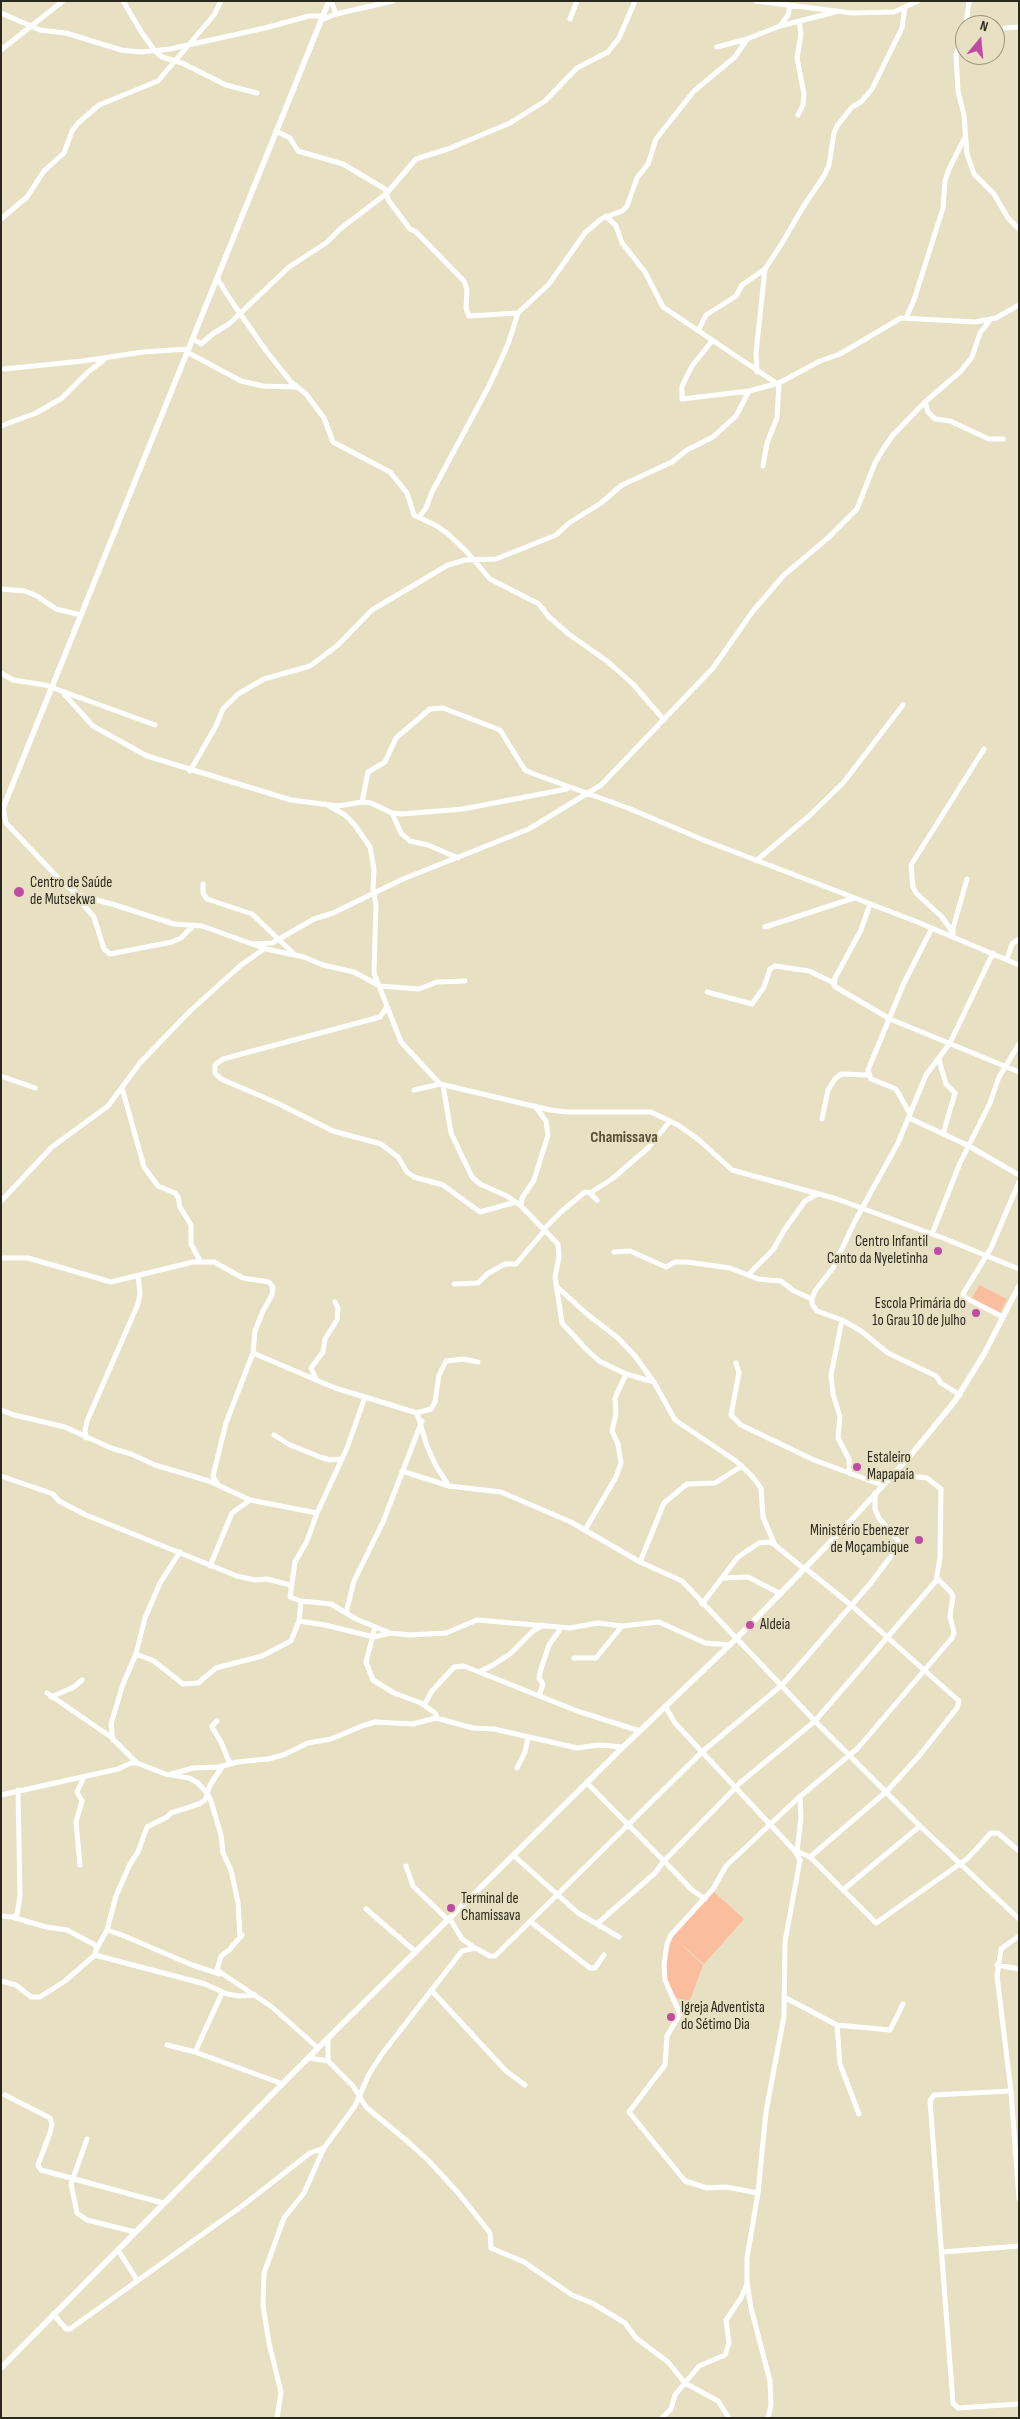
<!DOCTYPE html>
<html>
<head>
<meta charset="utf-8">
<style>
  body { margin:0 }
  #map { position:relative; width:1020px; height:2419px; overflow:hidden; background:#e7e0c3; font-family:"Sofia Sans Condensed",sans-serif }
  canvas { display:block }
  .frame { position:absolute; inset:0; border:2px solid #2b281d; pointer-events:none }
  .north { position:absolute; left:955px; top:15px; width:50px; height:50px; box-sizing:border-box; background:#e7e0c3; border:1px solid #9c9681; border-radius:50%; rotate:17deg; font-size:14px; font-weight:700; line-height:20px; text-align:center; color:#2b281d }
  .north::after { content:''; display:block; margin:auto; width:18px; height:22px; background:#c04ba3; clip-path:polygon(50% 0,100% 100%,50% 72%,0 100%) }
</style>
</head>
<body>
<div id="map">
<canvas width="1020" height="2419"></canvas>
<div class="frame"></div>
<div class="north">N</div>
</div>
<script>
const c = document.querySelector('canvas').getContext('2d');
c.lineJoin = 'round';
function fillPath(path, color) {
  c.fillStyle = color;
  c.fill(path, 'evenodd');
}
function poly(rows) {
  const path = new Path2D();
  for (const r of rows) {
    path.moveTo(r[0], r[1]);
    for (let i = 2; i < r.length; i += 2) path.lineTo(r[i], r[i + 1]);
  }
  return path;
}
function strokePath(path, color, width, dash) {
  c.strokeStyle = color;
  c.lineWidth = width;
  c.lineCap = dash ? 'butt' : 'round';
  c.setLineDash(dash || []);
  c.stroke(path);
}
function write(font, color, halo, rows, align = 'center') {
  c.font = font + ' "Sofia Sans Condensed",sans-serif';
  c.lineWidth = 4;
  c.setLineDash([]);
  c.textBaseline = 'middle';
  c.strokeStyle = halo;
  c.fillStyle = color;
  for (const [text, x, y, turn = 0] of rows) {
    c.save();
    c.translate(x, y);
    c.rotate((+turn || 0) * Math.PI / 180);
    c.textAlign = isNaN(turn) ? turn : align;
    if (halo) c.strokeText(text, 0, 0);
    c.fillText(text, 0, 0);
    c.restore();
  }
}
fillPath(poly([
  [979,1285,1007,1299,1000,1313,972,1299],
  [714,1892,744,1919,704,1964,674,1938,703,1965,689,2003,673,1996,665,1974,668,1951,672,1937]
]), '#fabd9e');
strokePath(poly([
  [123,1,142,33,155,51,162,57,182,63,226,85,257,93],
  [331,1,336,14],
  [756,1,852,13,894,12,918,1],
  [1,13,40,30,66,33,121,50,141,52,170,49,265,28,309,16,323,16],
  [570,19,577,1],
  [321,20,336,14,393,1],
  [966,25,969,1],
  [780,26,835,12],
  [1005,28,1019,27],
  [965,29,956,55,958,91,964,115,967,154,974,174,994,194,1008,218,1019,229],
  [717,47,747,39],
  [1,50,63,1],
  [798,115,803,105,804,94,797,58,801,34,799,21],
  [276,131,290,138,298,151,343,164,385,189,389,201,410,229,416,232,464,281,467,290,466,308,469,316,518,313],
  [606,216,616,226,622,243,645,272,663,307,776,383],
  [1,219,27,197,44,171,64,153,72,131,78,123,99,105,158,81,214,15,221,1],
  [217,278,232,302,267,352,291,382,306,394,324,418,333,442,390,472,407,493,414,515,437,526,448,534,467,552,490,579,539,604,549,617,570,635,607,661,633,684,664,720],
  [906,318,914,300,943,208,945,181,949,169,964,139],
  [698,331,706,315,736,296,742,285,765,269,782,243,803,207,824,176,829,165,834,133,837,126,852,107,861,102,872,89,902,28,905,7],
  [193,339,201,344,214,333,229,324,289,267,326,243,340,229,386,194,416,159,448,149,510,123,545,101,577,68,608,52,619,38,635,1],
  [712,341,692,366,682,386,682,399,749,391,779,383,820,361,840,354,901,318,975,322,996,318,1019,305],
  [187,352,241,381,263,386,296,387],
  [4,369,83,361,143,352,189,349],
  [757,372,756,353,765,269],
  [925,402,928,412,935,419,950,421,989,439,1003,439],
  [1,426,36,413,62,398,88,372,104,360],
  [763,466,767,443,777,418,779,383],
  [419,517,426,508,432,492,490,384,508,344,518,313,549,284,585,233,601,219,622,211,627,206,637,178,648,164,656,139,694,91,735,57,747,39,780,26,788,15,790,6],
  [1,589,25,591,37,596,56,609,81,615],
  [1,673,13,680,45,685,155,725],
  [64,694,93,726,147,756,291,800,338,806,362,802,371,803,392,813,402,814,463,809,567,789],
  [190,771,216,726,223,709,238,694,264,679,310,666,338,645,372,610,448,565,465,560,496,559,556,535,569,523,601,503,622,485,672,462,687,450,713,437,736,416,749,391],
  [362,802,368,772,385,762,396,738,430,709,443,708,500,730,525,770,534,774,628,808,706,841,915,921,1019,965],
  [329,806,345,815,354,824,370,847,374,869,373,889,376,904,374,973,401,1042,440,1084,550,1110,567,1112,651,1112,678,1125,699,1140,732,1170,837,1199,943,1238,1019,1269],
  [3,808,6,823,63,883,79,895,115,905,174,924,202,926,266,949,304,957,323,965,354,972,380,986,419,989,437,982,465,981],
  [392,813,401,833,410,841,428,845,458,858],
  [756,861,809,816,843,783,903,705],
  [203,884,203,893,207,899,252,914,294,954],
  [75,895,94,917,104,949,110,954,172,942,181,938,194,925],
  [870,904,861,930,835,978,834,986,890,1019,1019,1072],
  [765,927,854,898],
  [953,933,942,917,916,893,913,887,911,865,984,749],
  [953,934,953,928,967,879],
  [252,944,272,943,314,919,333,913,403,879,529,829,601,785,713,668,753,611,784,575,829,537,857,509,875,463,882,451,892,436,925,402,961,371,972,357,980,333,991,319],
  [1007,959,1012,944,1019,939],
  [707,992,752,1004,764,987,770,969,775,966,809,971,834,983],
  [387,1007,380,1017,223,1059,215,1065,215,1073,221,1079,277,1103,333,1131,381,1144,398,1157,407,1172,414,1177,443,1185,480,1212,516,1202],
  [939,1060,946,1084,955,1093,943,1134],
  [1,1076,35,1088],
  [443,1085,451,1133,472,1177,480,1184,507,1196,518,1204],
  [122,1088,144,1167,158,1186,175,1193,178,1197,180,1207,191,1225,191,1244,200,1261],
  [414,1090,440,1084],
  [535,1106,546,1121,548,1135,534,1180,522,1198,521,1206,558,1244,559,1257,555,1277,562,1323,586,1349,599,1361,626,1374,654,1382,675,1420,736,1461,751,1475,761,1488,763,1517,775,1545,804,1569],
  [910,1114,896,1089,871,1079,868,1070,904,983,932,928],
  [909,1118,969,1146,1019,1175],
  [822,1119,828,1090,835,1079,841,1074,868,1075],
  [590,1193,612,1179,648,1148,670,1121],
  [1,1201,52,1147,108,1106,140,1063,189,1012,241,965,264,949],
  [544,1229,563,1210,585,1192,590,1193,597,1200],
  [932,1234,960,1163,990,1103,999,1077,1019,1044],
  [614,1252,630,1251,666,1267,675,1262,687,1262,730,1268,758,1279,781,1281,794,1291,812,1299],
  [1,1258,28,1258,111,1282,193,1262,214,1262,243,1278,269,1282,273,1287,272,1295,263,1311,255,1331,253,1353,335,1388,365,1397],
  [749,1274,773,1250,785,1229,805,1201,817,1194],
  [454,1284,478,1283,487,1274,505,1264,516,1264,545,1230],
  [556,1286,587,1314,618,1338,635,1356,653,1381],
  [1003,1317,964,1297,963,1294,991,1248,1019,1182],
  [842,1320,831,1375,833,1394,840,1417,838,1438,849,1459,850,1474],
  [736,1363,739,1373,731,1415,741,1425,814,1460,882,1485],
  [316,1379,311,1368,323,1352,325,1339,337,1320,338,1308,335,1302],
  [960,1395,941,1383,936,1376,888,1353,861,1331,842,1320,817,1311,812,1304,812,1299,815,1291,833,1268,855,1221,898,1143,926,1075,950,1043,993,953],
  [1,1410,14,1415,65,1427,111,1448,131,1454,155,1465,209,1481,250,1500,317,1513,347,1448,365,1397,417,1413,427,1446,436,1466,449,1486,501,1492,571,1522,640,1562,682,1581,815,1721,920,1826,843,1890],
  [417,1413,431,1409,435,1402,439,1375,446,1361,464,1359,478,1362],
  [274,1435,290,1445,320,1457,330,1460,342,1459],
  [86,1438,85,1431,87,1421,138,1304,140,1293,138,1276],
  [402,1471,449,1486],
  [1,1476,53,1494,59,1501,86,1515,237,1576,255,1580,267,1579,290,1585],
  [218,1485,213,1476,226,1423,253,1353],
  [317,1513,307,1541,295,1562,290,1597,301,1601,331,1604,356,1619,390,1633,410,1635,446,1633,477,1620,570,1628,598,1623,622,1626,659,1622,705,1643,730,1645],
  [585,1530,616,1477,621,1463,618,1444,612,1431,616,1414,615,1398,626,1374],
  [640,1562,664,1503,687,1484,715,1483,742,1466],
  [210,1566,232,1513,250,1500],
  [805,1568,851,1605,959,1701,957,1708,919,1756,887,1791,810,1857],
  [723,1578,748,1577,781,1594],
  [702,1604,738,1557,759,1543,770,1542,775,1545],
  [346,1613,354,1581,383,1522,422,1421],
  [299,1621,325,1625,374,1637,390,1633],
  [375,1627,366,1662,373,1680,394,1693,421,1703,435,1713,438,1719],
  [136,1654,154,1661,183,1684,198,1683,216,1668,262,1656,291,1641,299,1621,301,1601],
  [574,1658,596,1658,622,1626],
  [479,1672,577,1711,640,1731],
  [47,1693,111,1737,137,1763],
  [539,1696,543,1684,539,1678,540,1672,549,1645,561,1628],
  [51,1697,74,1687,82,1680],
  [424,1705,432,1691,454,1667,464,1666,479,1672,493,1665,510,1654,533,1631,543,1625],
  [665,1706,675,1723,794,1850,800,1860,785,1942,784,2016,766,2112,758,2193,747,2258,747,2283,751,2308,770,2381,771,2405,768,2418],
  [217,1721,212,1726,213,1729,221,1742,230,1764],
  [113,1740,111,1724,123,1684,136,1654,145,1618,160,1583,180,1552],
  [517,1768,525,1752,528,1738],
  [172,1775,189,1778,198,1783,207,1793,211,1801,221,1835,223,1853,231,1870,238,1902,240,1937],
  [587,1783,664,1861,741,1782,815,1721,936,1581,940,1558,941,1489,927,1478,893,1474],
  [1,1795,118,1769,131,1763,137,1763,168,1775,193,1768,219,1767,237,1762,268,1759,283,1755,308,1743,331,1739,362,1726,375,1722,413,1724,436,1718,473,1728,494,1729,577,1748,599,1745,623,1747],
  [920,1826,1019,1919],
  [794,1850,810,1857,876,1923,967,1859,991,1833,998,1833,1019,1851],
  [797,1851,801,1818,800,1796],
  [513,1855,578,1913,619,1937],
  [80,1865,76,1822,82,1801,77,1792,84,1777],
  [406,1866,413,1886,448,1920],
  [366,1909,416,1952],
  [1,1916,12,1917,17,1915,20,1896,18,1790],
  [450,1919,462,1939,475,1948],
  [531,1922,590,1968,595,1968,604,1955],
  [597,1924,655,1873,664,1861,692,1890,705,1899],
  [107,1930,122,1935,192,1965,220,1974],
  [242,1935,229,1950,221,1956,217,1970,272,2007,318,2048],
  [1019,1936,1001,1949,997,1976,1011,2091,1019,2199],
  [96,1950,107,1930,116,1896,130,1864,138,1852,147,1827,167,1817,171,1813,199,1804,205,1800,210,1785,222,1767],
  [95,1955,205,1984,227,1994,239,1996,255,1995],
  [997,1965,1019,1969],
  [1,1981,16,1985,31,1997,40,1997,65,1981,95,1955,96,1950,97,1946,67,1930,46,1927,12,1917],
  [431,1990,506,2071,525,2085],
  [784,1997,837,2025,840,2064,859,2114],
  [837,2025,890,2030,903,2004],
  [328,2040,328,2061],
  [167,2045,195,2052,283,2084],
  [195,2052,222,1993],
  [309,2058,328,2061,353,2086,366,2107,407,2141,429,2161,460,2195,490,2233,491,2248,524,2262,572,2295,592,2303,625,2323,636,2338,668,2362,685,2383,718,2401,729,2418],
  [1011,2091,934,2095,930,2101,953,2403,958,2408,1019,2404],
  [5,2095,50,2118,52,2124,50,2133,38,2165,41,2170,163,2203],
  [87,2139,71,2184,77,2213,87,2220,135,2232],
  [758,2193,726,2187,707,2188,685,2181,629,2112,665,2065,667,2036,680,2014,665,1980,664,1965,667,1944,671,1935,713,1889,726,1866,797,1799,858,1748,952,1638,954,1633,950,1616,953,1597,951,1592,937,1578],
  [118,2250,137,2280],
  [943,2252,1019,2246],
  [53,2314,66,2329,70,2329,242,2206,310,2153,324,2148],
  [277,2418,281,2392,269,2343,263,2305,264,2273,284,2218,304,2193,324,2148,355,2106,369,2074,382,2054,462,1951,475,1948,490,1956,495,1956,702,1752,782,1685,817,1645,870,1584,898,1547,898,1541,879,1518,875,1509,875,1493],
  [662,2418,671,2409,675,2395,699,2366,725,2355,729,2343,726,2320,741,2298,747,2284]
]), '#fff', 5);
strokePath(poly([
  [1,813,329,1],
  [1,2368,318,2048,623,1747,736,1639,845,1527,910,1456,955,1401,984,1354,1019,1286]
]), '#fff', 5.5);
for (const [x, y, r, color] of [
  [19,892,6,"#c04ba3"],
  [938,1251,5,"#c04ba3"],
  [976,1313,5,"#c04ba3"],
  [857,1467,5,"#c04ba3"],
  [919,1540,5,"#c04ba3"],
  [750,1625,5,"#c04ba3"],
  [451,1908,5,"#c04ba3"],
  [671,2017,5,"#c04ba3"]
]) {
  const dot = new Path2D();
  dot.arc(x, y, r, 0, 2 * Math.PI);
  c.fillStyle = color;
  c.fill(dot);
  strokePath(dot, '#e7e0c3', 2);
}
write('15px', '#2b281d', '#e7e0c3', [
  ["Centro de Saúde",30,883],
  ["de Mutsekwa",30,900],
  ["Centro Infantil",928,1242,"right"],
  ["Canto da Nyeletinha",928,1259,"right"],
  ["Escola Primária do",966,1304,"right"],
  ["1o Grau 10 de Julho",966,1321,"right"],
  ["Estaleiro",867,1458],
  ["Mapapaia",867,1475],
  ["Ministério Ebenezer",909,1531,"right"],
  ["de Moçambique",909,1548,"right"],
  ["Aldeia",760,1625],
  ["Terminal de",461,1899],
  ["Chamissava",461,1916],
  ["Igreja Adventista",681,2008],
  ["do Sétimo Dia",681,2025]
], 'left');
write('bold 16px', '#564f37', '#e7e0c3', [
  ["Chamissava",624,1138]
]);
</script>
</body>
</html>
